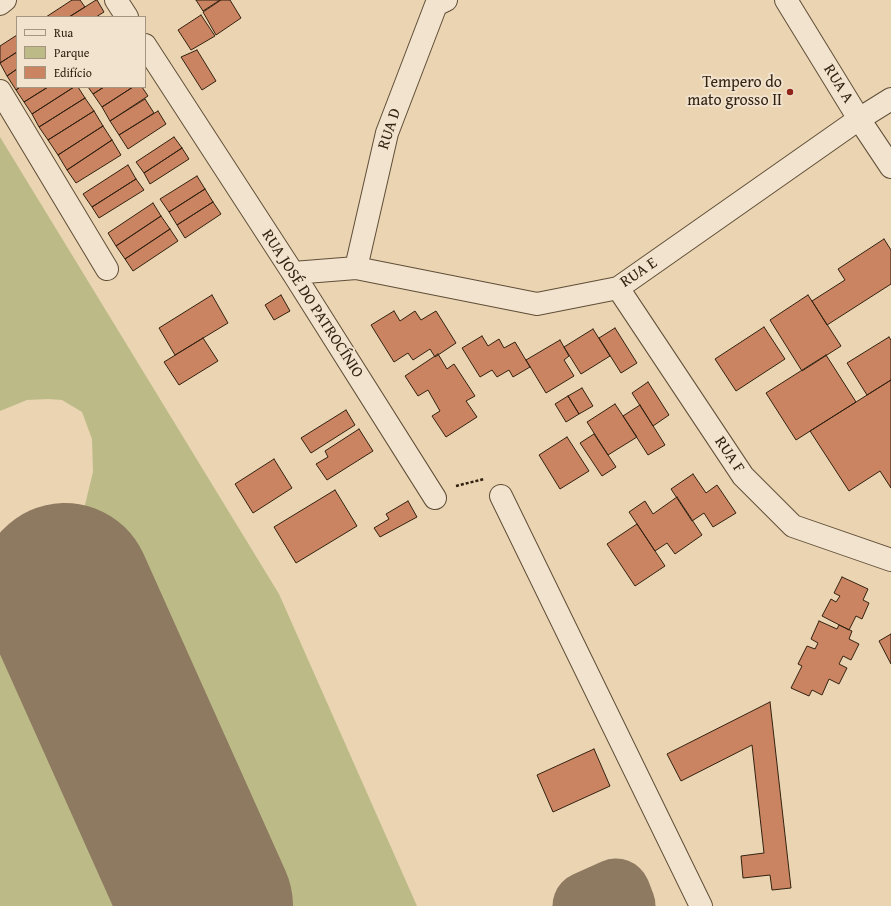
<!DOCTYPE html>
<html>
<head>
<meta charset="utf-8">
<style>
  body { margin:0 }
  #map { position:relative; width:891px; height:906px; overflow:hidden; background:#ead4b2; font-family:"Gentium Book Plus",serif }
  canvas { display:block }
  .legend { position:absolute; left:16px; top:16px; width:130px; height:72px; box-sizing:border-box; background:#f1e3cd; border:1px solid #a59581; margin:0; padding:5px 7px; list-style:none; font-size:12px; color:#322110 }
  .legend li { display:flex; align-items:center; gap:8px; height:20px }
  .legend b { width:20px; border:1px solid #a59581 }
</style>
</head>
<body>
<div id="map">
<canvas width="891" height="906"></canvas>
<ul class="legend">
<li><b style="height:5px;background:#f1e3cd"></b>Rua</li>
<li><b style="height:11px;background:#bcbb88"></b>Parque</li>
<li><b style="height:11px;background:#cb8461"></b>Edifício</li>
</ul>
</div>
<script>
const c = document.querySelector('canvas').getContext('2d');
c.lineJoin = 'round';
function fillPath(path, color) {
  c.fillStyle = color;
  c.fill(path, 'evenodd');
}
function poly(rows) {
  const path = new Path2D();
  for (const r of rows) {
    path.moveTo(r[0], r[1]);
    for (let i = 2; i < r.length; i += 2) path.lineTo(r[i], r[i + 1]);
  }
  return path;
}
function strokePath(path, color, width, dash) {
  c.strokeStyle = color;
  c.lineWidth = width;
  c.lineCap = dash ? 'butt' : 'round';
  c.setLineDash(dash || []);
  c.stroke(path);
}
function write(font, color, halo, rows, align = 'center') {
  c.font = font + ' "Gentium Book Plus",serif';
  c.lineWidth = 4;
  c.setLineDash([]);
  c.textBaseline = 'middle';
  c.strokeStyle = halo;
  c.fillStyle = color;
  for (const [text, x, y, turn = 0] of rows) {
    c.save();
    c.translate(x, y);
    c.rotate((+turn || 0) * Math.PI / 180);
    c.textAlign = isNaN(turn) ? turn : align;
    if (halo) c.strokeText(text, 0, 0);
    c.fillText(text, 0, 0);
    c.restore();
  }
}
fillPath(poly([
  [0,137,279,594,417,906,254,906,82,517,93,472,92,439,82,412,62,400,48,399,27,400,0,411],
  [0,549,159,906,0,906]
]), '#bcbb88');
strokePath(poly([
  [587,906,616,893,621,906]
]), '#8e7a61', 69);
strokePath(poly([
  [65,589,207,906]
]), '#8e7a61', 172);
const building = poly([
  [72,0,80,0,85,7,69,17,46,17,72,0],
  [96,0,97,0,104,12,96,17,69,17,96,0],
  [196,0,220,0,203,11,196,0],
  [221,0,230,0,241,18,216,35,203,12,221,0],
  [201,15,215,36,191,50,178,30,201,15],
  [17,35,17,52,0,63,0,46,17,35],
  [197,50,216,81,202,90,181,57,197,50],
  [17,52,17,69,7,76,0,63,17,52],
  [17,69,17,87,20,87,16,90,7,76,17,69],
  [20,87,48,87,24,102,16,90,20,87],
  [48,87,74,87,32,114,24,102,48,87],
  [74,87,78,87,85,98,39,127,32,114,74,87],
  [88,87,104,87,93,94,88,87],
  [104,87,133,87,102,107,93,94,104,87],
  [133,87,142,87,148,96,110,121,102,107,133,87],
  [85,98,94,111,48,140,39,127,85,98],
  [145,99,154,113,119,135,110,121,145,99],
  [94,111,103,126,58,155,48,140,94,111],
  [158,111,166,124,128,149,119,135,158,111],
  [103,126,112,140,67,170,58,155,103,126],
  [174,137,182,148,144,173,136,162,174,137],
  [112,140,121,155,76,183,67,170,112,140],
  [182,148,189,159,150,184,144,173,182,148],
  [128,165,136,179,92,207,83,194,128,165],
  [197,176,205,189,169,212,160,199,197,176],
  [136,179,144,190,99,218,92,207,136,179],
  [205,189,213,202,177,225,169,212,205,189],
  [213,202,221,214,185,238,177,225,213,202],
  [153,203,161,216,116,246,108,233,153,203],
  [161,216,170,229,125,259,116,246,161,216],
  [170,229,178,241,133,271,125,259,170,229],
  [884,239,891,250,891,284,827,325,812,301,845,280,838,269,884,239],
  [212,295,228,323,175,355,159,328,212,295],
  [281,295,290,311,274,320,265,305,281,295],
  [808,295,841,346,802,371,770,320,808,295],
  [394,311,400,321,415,311,421,320,436,311,456,343,435,357,430,349,413,360,408,353,394,362,371,325,394,311],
  [764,327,785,359,736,391,715,359,764,327],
  [615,328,637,363,621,373,599,338,615,328],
  [593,329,610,356,581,374,564,347,593,329],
  [482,336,488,346,499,339,504,348,515,342,530,367,513,377,509,370,497,377,492,370,480,377,462,348,482,336],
  [889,337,891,340,891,380,867,395,847,363,889,337],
  [203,338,218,361,179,385,164,362,203,338],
  [560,340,569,356,564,360,574,376,546,393,526,360,560,340],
  [438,354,447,369,454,364,475,396,466,401,477,417,446,437,432,416,440,411,428,390,418,396,405,376,438,354],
  [826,355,856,402,796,440,766,393,826,355],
  [891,380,891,488,880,471,849,491,810,431,891,380],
  [648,382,669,415,653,426,632,393,648,382],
  [582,388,593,406,579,414,568,396,582,388],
  [568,396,579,414,566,422,555,404,568,396],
  [615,404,637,437,608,455,587,422,615,404],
  [640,405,665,445,648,455,623,416,640,405],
  [346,410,355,425,311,453,301,438,346,410],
  [359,429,373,451,327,480,316,464,328,457,325,451,359,429],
  [594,434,616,467,602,476,580,443,594,434],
  [567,437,589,471,560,489,539,455,567,437],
  [274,459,292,488,253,513,235,484,274,459],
  [693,474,706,493,717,485,736,513,713,527,704,513,692,521,671,489,693,474],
  [335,490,357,526,296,563,274,527,335,490],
  [677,497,702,535,675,554,667,543,655,551,629,512,645,501,653,514,677,497],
  [408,501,417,517,380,537,374,528,389,519,386,514,408,501],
  [637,524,665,566,635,586,607,544,637,524],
  [842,577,868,589,863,600,869,603,862,619,856,616,849,630,822,616,831,599,836,602,840,596,834,593,842,577],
  [819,621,837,629,839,625,852,631,849,639,859,644,851,660,843,656,839,664,847,668,839,684,829,679,822,695,812,690,809,696,791,688,802,666,798,664,807,646,815,649,818,643,811,639,819,621],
  [891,634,891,664,879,641,891,634],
  [770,702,791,888,772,890,770,875,743,878,741,856,764,853,752,745,681,781,667,754,770,702],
  [594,749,610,786,553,812,537,775,594,749]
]);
fillPath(building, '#cb8461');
strokePath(building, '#322110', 1);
const minor = poly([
  [116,0,127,17],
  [786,0,859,119,891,167],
  [0,4,5,0],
  [145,45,293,273,435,498],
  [0,91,107,269],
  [356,268,387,133,436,5,446,0],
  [293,273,356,268,537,304,618,288,859,119,891,99],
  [618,288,743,476,793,526,891,560],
  [501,496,701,906]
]);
strokePath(minor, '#604e38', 24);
strokePath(poly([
  [456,486,484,479]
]), '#322110', 2.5, [3, 2]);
strokePath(minor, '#f1e3cd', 22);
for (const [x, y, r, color] of [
  [790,92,4,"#8f2418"]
]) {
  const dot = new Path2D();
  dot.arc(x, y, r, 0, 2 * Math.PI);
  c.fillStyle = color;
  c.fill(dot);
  strokePath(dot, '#f1e3cd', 1.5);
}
write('16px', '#322110', '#f1e3cd', [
  ["Tempero do",782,83],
  ["mato grosso II",782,101]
], 'right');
write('16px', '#322110', '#f1e3cd', [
  ["RUA A",838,84,58],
  ["RUA D",390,129,-72],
  ["RUA E",639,273,-34],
  ["RUA JOSÉ DO PATROCÍNIO",312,304,57],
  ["RUA F",729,455,56]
]);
</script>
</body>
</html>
